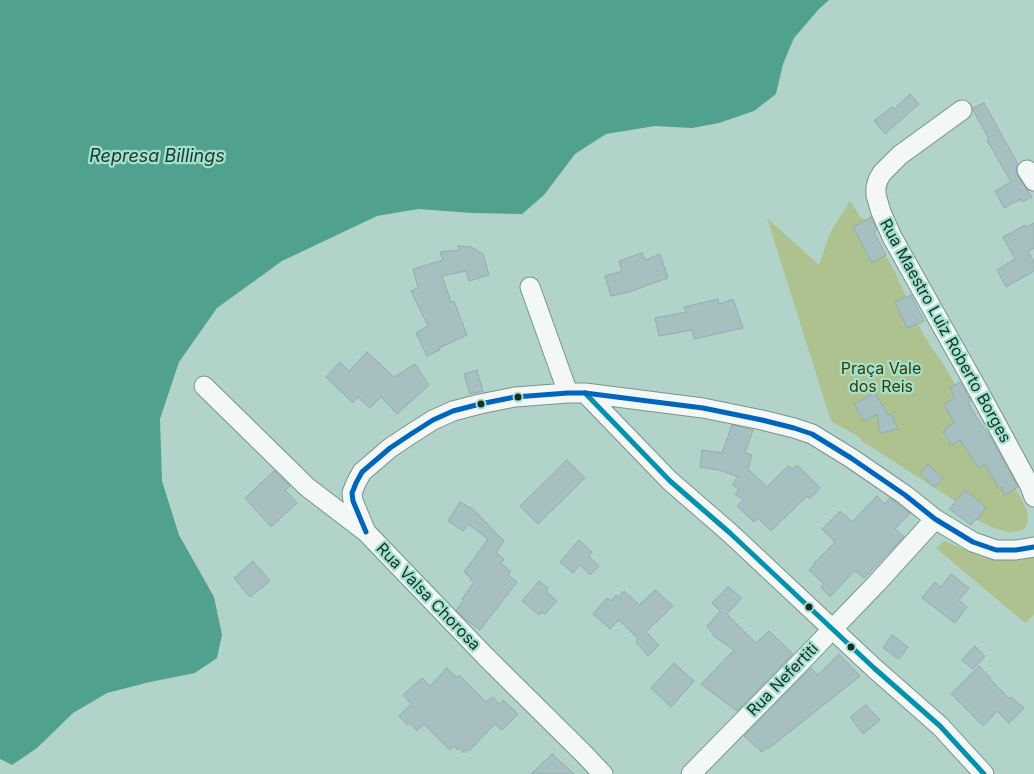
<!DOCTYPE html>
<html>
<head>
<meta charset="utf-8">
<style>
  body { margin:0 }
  canvas { display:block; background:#b1d3c9 }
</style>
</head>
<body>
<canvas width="1034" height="774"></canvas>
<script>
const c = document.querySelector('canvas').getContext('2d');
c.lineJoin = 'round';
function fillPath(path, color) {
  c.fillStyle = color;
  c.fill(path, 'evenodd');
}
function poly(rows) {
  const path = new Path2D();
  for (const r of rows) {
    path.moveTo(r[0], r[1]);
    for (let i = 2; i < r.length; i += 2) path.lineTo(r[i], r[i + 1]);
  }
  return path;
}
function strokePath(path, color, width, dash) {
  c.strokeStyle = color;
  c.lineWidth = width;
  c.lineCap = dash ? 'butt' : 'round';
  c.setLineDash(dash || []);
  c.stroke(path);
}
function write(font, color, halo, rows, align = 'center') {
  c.font = font + ' Inter,sans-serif';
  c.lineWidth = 4.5;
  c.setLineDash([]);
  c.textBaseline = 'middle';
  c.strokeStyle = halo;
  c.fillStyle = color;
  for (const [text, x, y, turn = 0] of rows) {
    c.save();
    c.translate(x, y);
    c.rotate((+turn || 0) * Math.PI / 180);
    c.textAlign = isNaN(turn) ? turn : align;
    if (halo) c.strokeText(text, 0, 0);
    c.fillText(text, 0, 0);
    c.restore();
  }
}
fillPath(poly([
  [850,201,861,218,862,217,892,266,924,336,947,370,958,390,1022,500,1027,511,1028,520,1025,528,1019,531,1009,532,994,528,977,520,955,501,862,441,859,437,831,421,767,218,819,265,830,233],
  [944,541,982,557,1004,560,1021,560,1034,556,1034,615,1025,623,936,548]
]), '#adc28f');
fillPath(poly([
  [0,0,829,0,819,9,794,38,783,64,776,94,754,111,719,123,692,128,655,126,606,134,575,154,544,195,522,214,472,213,418,209,377,216,282,261,217,308,179,362,160,419,162,481,179,535,214,597,222,635,217,658,195,673,150,682,107,693,73,713,37,748,12,765,0,759]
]), '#50a18e');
const building = poly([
  [910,94,919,104,885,134,874,121,892,107,894,109,910,94],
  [984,103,1018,164,1016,170,1018,176,1032,197,1022,202,1021,199,1004,208,995,191,1011,182,987,140,989,139,973,110,973,108,984,103],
  [871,217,877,230,874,232,886,255,872,263,853,227,871,217],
  [1034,223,1034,248,1028,251,1034,262,1034,271,1006,287,997,270,1015,259,1003,237,1025,225,1026,227,1034,223],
  [458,246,471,247,483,254,489,275,469,281,466,271,442,276,451,302,454,301,467,335,439,348,440,350,427,356,416,333,428,326,411,291,418,288,413,269,443,260,440,252,460,250,458,246],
  [642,253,645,260,660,254,668,278,629,292,611,296,605,276,622,271,619,261,642,253],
  [911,295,924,321,907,328,895,302,911,295],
  [718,299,719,304,733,299,743,328,694,339,692,330,659,336,655,318,686,312,684,307,718,299],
  [367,352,394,377,415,364,429,385,397,414,381,397,370,408,358,397,353,403,326,377,340,362,349,371,367,352],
  [477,370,483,391,470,394,464,374,477,370],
  [960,382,971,401,968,402,977,418,993,441,1018,487,1005,495,1001,487,999,489,985,464,979,468,960,440,952,445,943,432,946,430,945,429,954,423,944,404,955,398,950,388,960,382],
  [874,391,888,415,892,414,894,422,899,429,880,433,877,414,864,421,854,404,873,394,873,392,874,391],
  [732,425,753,430,745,453,752,455,748,469,767,487,788,466,793,469,797,465,820,488,810,499,807,496,771,531,758,518,754,522,737,506,743,500,735,494,739,490,732,484,738,477,719,470,700,467,702,450,722,453,732,425],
  [567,460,585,478,538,524,520,506,567,460],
  [928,464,943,478,934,487,920,473,928,464],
  [274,471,290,486,285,490,297,503,271,527,245,498,274,471],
  [965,490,986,507,977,520,976,519,971,525,949,509,965,490],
  [877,496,884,504,890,498,910,513,895,529,904,537,864,578,857,572,856,573,854,571,830,597,821,587,824,584,809,570,815,564,814,563,835,542,822,529,840,511,852,522,877,496],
  [460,502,474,510,504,541,496,553,504,559,501,563,511,572,508,575,517,582,480,630,465,619,456,610,464,600,462,599,474,582,470,579,471,578,464,572,488,539,468,524,463,531,448,521,460,502],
  [579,540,592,552,589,556,599,566,590,575,580,565,573,573,560,562,579,540],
  [253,561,270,581,250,597,234,578,253,561],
  [951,574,969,588,959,600,967,607,955,623,922,598,935,582,941,587,951,574],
  [539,581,548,588,546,591,557,601,545,614,542,612,539,615,522,601,539,581],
  [728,587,742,598,727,614,756,643,769,631,793,654,737,711,701,684,734,650,715,637,707,626,720,611,712,603,728,587],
  [655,590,673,606,646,632,659,645,648,656,636,642,638,639,619,620,610,629,593,614,607,598,611,601,616,595,618,597,624,591,639,605,655,590],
  [892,635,908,647,899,659,883,648,892,635],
  [975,646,985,656,973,669,962,660,975,646],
  [839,654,860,676,768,749,767,747,762,752,744,736,811,668,818,675,839,654],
  [674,663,694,681,671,707,651,688,674,663],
  [979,666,991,678,990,679,1010,699,1011,697,1024,708,1009,723,997,711,983,726,951,694,979,666],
  [447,668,457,678,459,675,486,702,493,697,499,704,503,700,518,714,502,730,495,724,469,751,467,749,464,753,459,748,457,750,454,746,450,750,424,724,417,731,410,723,407,725,399,716,411,704,403,695,422,678,430,686,447,668],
  [866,705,880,720,863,734,850,717,866,705],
  [552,754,574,774,531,774,552,754]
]);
fillPath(building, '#a6bfc0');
strokePath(building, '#93acae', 1);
const minor = poly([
  [962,110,900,155,882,173,878,180,876,187,876,195,881,212,892,237,979,392,1030,486,1034,497],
  [1027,170,1034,181],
  [530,287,568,393],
  [204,386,307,487,366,532,487,658,584,754,603,774],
  [585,393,670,481,730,533,874,668,940,726,984,774],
  [366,532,353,501,352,493,356,483,362,472,390,448,411,434,433,420,453,411,480,404,515,397,568,393,585,393,703,408,762,420,794,428,812,434,851,458,905,495,935,519,973,542,996,550,1016,550,1034,547],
  [691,774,796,667,876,584,935,519]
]);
strokePath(minor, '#78938b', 21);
strokePath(minor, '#f3f8f7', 19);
strokePath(poly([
  [585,393,670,481,730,533,874,668,940,726,984,774]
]), '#0491ad', 5);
strokePath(poly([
  [366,532,353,501,352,493,356,483,362,472,390,448,411,434,433,420,453,411,480,404,515,397,568,393,585,393,703,408,762,420,794,428,812,434,851,458,905,495,935,519,973,542,996,550,1016,550,1034,547]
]), '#0065bd', 5);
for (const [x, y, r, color] of [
  [518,397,4.5,"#162f29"],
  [481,404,4.5,"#162f29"],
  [809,607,4.5,"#162f29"],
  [851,647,4.5,"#162f29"]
]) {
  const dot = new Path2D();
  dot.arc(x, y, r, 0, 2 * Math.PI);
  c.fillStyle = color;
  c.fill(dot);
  strokePath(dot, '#a3e1cf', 2);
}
write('16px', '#162f29', '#a3e1cf', [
  ["Rua Maestro Luiz Roberto Borges",945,331,61],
  ["Rua Valsa Chorosa",428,597,46],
  ["Rua Nefertiti",783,680,-46]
]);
write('16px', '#373b00', '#a3e1cf', [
  ["Praça Vale",881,369],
  ["dos Reis",881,387]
]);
write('italic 18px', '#1a3730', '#a3e1cf', [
  ["Represa Billings",157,157]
]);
</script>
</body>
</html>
